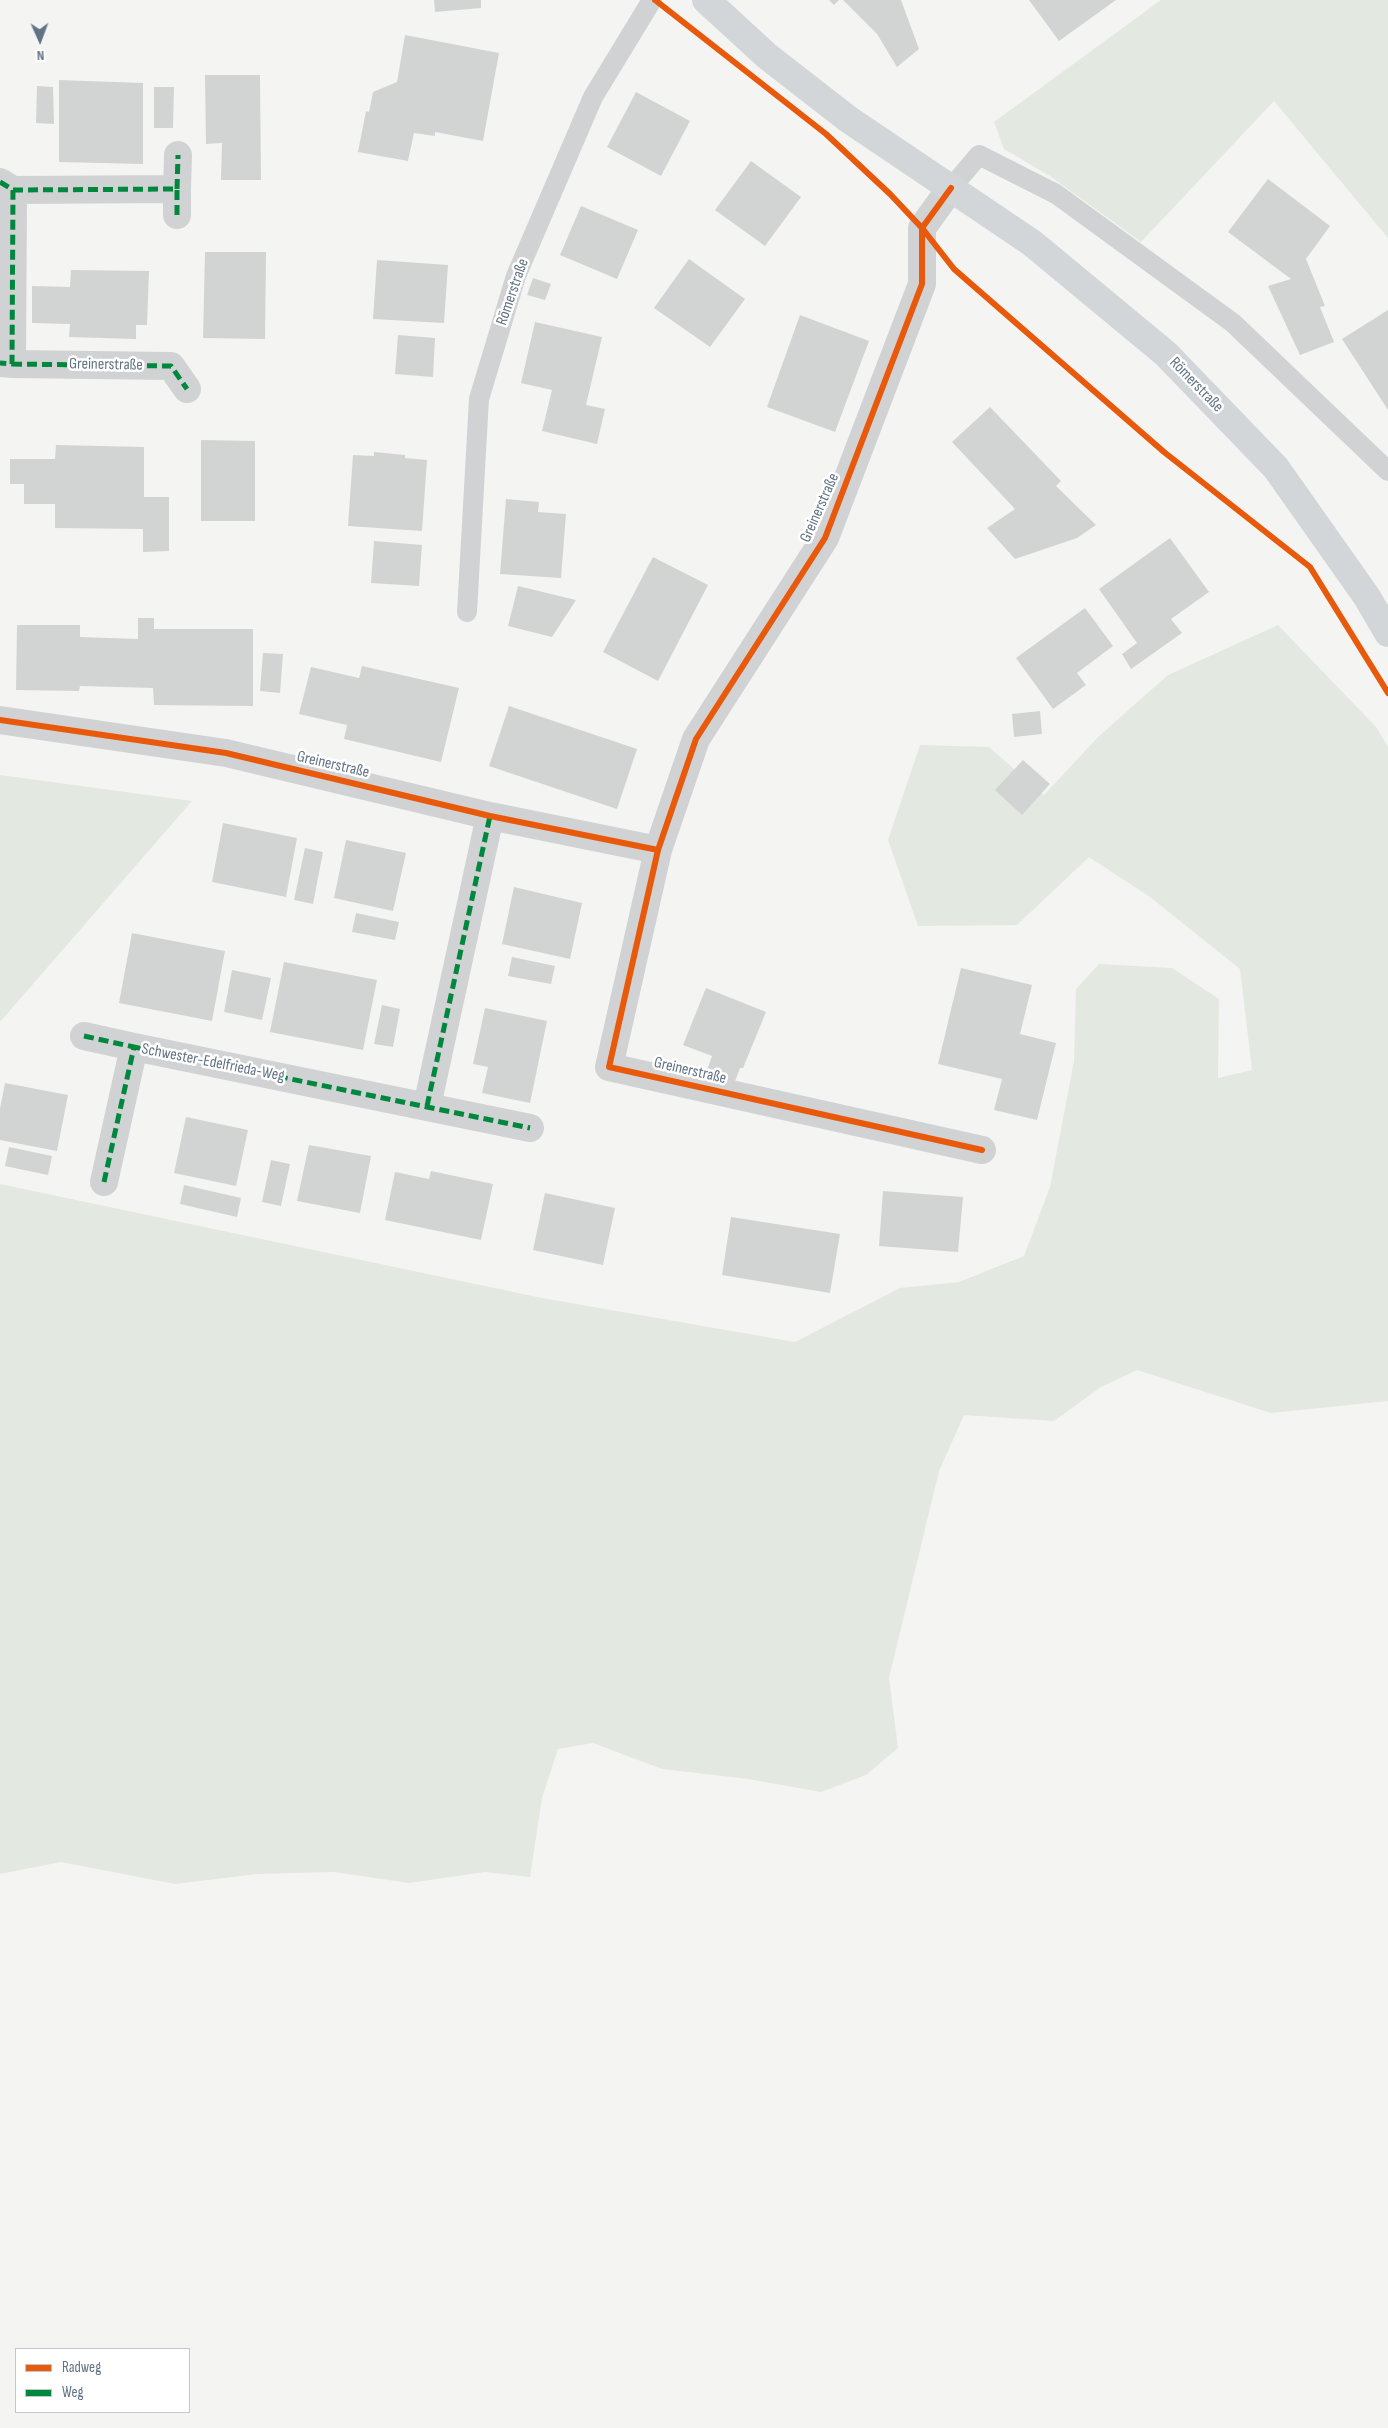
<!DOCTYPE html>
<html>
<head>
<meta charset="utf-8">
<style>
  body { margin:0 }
  #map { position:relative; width:1388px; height:2428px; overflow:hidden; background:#f4f5f2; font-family:"Sofia Sans Condensed",sans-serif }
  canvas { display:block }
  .legend { position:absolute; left:15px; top:2348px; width:175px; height:65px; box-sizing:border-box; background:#fff; border:1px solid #c0c7ce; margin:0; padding:6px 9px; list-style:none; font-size:15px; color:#617385 }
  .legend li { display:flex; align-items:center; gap:10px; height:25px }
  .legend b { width:25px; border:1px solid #c0c7ce }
  .north { position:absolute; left:15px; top:15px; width:50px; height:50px; -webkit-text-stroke:4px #fff; paint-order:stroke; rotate:178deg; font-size:14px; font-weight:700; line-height:20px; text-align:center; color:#617385 }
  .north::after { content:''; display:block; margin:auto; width:18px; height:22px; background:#617385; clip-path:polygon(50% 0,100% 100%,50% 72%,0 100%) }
</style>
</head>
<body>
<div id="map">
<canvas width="1388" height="2428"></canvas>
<ul class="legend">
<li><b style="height:6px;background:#e8590c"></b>Radweg</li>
<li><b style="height:6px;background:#00873e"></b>Weg</li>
</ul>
<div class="north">N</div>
</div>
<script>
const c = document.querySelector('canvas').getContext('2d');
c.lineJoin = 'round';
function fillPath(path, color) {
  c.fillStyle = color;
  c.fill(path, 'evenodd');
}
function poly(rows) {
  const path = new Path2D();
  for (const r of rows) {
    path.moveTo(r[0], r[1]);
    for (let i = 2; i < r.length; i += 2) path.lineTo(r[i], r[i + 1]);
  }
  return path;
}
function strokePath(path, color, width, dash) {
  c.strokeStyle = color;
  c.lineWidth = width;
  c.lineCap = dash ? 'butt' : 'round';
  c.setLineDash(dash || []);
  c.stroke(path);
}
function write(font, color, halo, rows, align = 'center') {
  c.font = font + ' "Sofia Sans Condensed",sans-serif';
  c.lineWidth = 5;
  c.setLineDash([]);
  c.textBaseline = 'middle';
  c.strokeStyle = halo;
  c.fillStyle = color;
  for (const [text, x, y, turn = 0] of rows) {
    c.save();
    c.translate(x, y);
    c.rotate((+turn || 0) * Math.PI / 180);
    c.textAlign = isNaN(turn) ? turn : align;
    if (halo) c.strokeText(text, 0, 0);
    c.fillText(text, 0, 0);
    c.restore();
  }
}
fillPath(poly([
  [1161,0,1388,0,1388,238,1274,101,1141,242,1050,176,1004,149,994,122],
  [1278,625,1376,727,1388,747,1388,1401,1271,1413,1137,1370,1101,1387,1054,1421,964,1415,939,1471,889,1678,898,1748,866,1775,821,1792,748,1779,662,1769,593,1743,558,1749,542,1798,530,1877,485,1872,409,1883,334,1872,257,1874,175,1884,61,1862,0,1874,0,1184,542,1298,795,1342,900,1288,959,1282,1024,1256,1050,1187,1074,1061,1076,989,1099,964,1172,968,1219,999,1218,1078,1252,1070,1240,969,1150,897,1089,857,1017,925,918,926,888,840,920,745,989,747,1044,795,1098,737,1168,675],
  [0,775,192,801,0,1022]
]), '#e3e8e0');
fillPath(poly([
  [434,0,481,0,481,8,435,12],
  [829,0,839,0,834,5],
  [843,0,901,0,919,49,897,67,877,34],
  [1029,0,1116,0,1059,41],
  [405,35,499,53,483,141,435,132,435,136,414,133,408,161,358,152,366,111,369,112,373,92,397,82],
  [205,75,260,75,261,180,221,180,222,143,206,144],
  [59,80,143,83,143,164,59,162],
  [37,86,53,87,54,124,36,123],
  [154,87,174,87,173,128,154,128],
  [636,92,690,121,661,176,607,147],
  [751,161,801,197,765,246,715,210],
  [1268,179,1330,226,1306,259,1325,306,1320,307,1334,342,1300,355,1268,286,1291,279,1228,232],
  [581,206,638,230,617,279,560,255],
  [205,252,266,252,265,339,203,338],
  [689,259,745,299,710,347,654,308],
  [377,260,448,265,444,323,373,319],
  [71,270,149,271,147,325,136,325,136,339,69,337,70,324,32,323,32,286,70,287],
  [533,278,551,284,545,300,527,295],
  [1388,310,1388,410,1342,339],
  [800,315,869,341,835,432,767,407],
  [535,322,602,337,586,405,605,409,597,444,542,431,552,390,521,383],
  [398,335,435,338,433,377,395,374],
  [990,407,1061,481,1056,486,1096,525,1077,538,1015,559,987,528,1015,509,952,442],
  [201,440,255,441,255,521,201,521],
  [56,445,144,447,144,497,169,497,169,551,143,552,143,529,55,528,55,504,24,504,24,484,10,484,10,459,55,459],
  [374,452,405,455,405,458,427,460,422,531,348,526,353,455,374,456],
  [506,499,539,502,538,512,566,514,561,578,500,574],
  [1170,538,1209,592,1171,619,1182,633,1131,669,1122,654,1137,643,1099,589],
  [374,541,422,545,419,586,371,583],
  [653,557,708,585,658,681,603,652],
  [518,586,576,600,552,637,508,626],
  [1085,608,1113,646,1077,673,1086,685,1053,709,1016,658],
  [138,618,154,618,154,629,253,629,253,706,154,705,153,688,80,686,79,691,16,690,17,625,80,625,80,637,138,639],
  [263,653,283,654,280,693,260,691],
  [362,666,459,688,441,762,344,739,347,725,299,714,311,667,359,678],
  [509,706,637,749,617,809,489,766],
  [1040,711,1042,734,1014,737,1012,714],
  [1023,760,1050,784,1022,815,995,790],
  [223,823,297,838,286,897,212,882],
  [346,840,406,853,393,911,334,898],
  [305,848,323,852,313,904,294,900],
  [514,887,582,903,570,959,502,944],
  [356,913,399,922,395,940,352,932],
  [132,933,225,951,212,1021,119,1003],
  [512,957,555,966,551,984,508,976],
  [284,962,377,980,363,1050,270,1032],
  [961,968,1032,985,1020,1034,1056,1043,1037,1120,994,1110,1002,1079,938,1064],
  [232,970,271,978,262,1020,224,1012],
  [706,988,766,1012,743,1068,740,1068,734,1084,706,1073,712,1056,683,1045],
  [382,1005,400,1009,393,1047,374,1044],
  [485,1008,547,1021,530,1103,482,1093,488,1067,473,1064],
  [5,1083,68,1095,57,1151,0,1140,0,1109],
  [186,1117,248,1130,236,1186,174,1173],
  [309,1145,371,1156,360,1213,297,1201],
  [9,1147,52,1156,48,1175,5,1166],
  [271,1160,290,1164,281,1206,262,1202],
  [431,1171,493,1184,481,1240,385,1220,395,1172,429,1179],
  [184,1185,241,1198,237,1217,180,1204],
  [883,1191,963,1197,958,1252,879,1246],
  [545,1193,615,1208,603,1265,533,1250],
  [731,1217,840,1234,830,1293,722,1275]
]), '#d2d4d4');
strokePath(poly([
  [951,188,979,155,1056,194,1233,323,1388,471],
  [467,612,479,399,516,276,593,97,652,0]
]), '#d1d2d3', 20);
strokePath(poly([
  [0,182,13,190,12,364,0,363],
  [951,188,922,228,922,284,825,538,696,739,658,850,609,1067,982,1150],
  [177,189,178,155],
  [13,190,177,189,177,215],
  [12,364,171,366,187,389],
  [0,720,226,753,490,816,658,850],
  [84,1036,134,1047],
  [427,1106,490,816],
  [104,1182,134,1047,530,1128]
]), '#d1d2d3', 28);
strokePath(poly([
  [706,0,767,56,848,119,1032,243,1166,354,1276,468,1367,597,1388,633]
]), '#d3d6d9', 28);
strokePath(poly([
  [0,182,13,190,12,364,0,363],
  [177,189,178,155],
  [13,190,177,189,177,215],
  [12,364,171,366,187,389],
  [84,1036,134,1047],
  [427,1106,490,816],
  [104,1182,134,1047,530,1128]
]), '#00873e', 5, [10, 5]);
strokePath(poly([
  [655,0,826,134,890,194,922,228,954,269,1164,452,1310,567,1388,693],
  [951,188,922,228,922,284,825,538,696,739,658,850,609,1067,982,1150],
  [0,720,226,753,490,816,658,850]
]), '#e8590c', 6);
write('16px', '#617385', '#fff', [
  ["Römerstraße",513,292,-71],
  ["Greinerstraße",106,365,1],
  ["Römerstraße",1196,385,46],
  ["Greinerstraße",820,508,-66],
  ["Greinerstraße",333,765,13],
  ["Schwester-Edelfrieda-Weg",213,1063,11],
  ["Greinerstraße",690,1071,13]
]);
</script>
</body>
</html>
